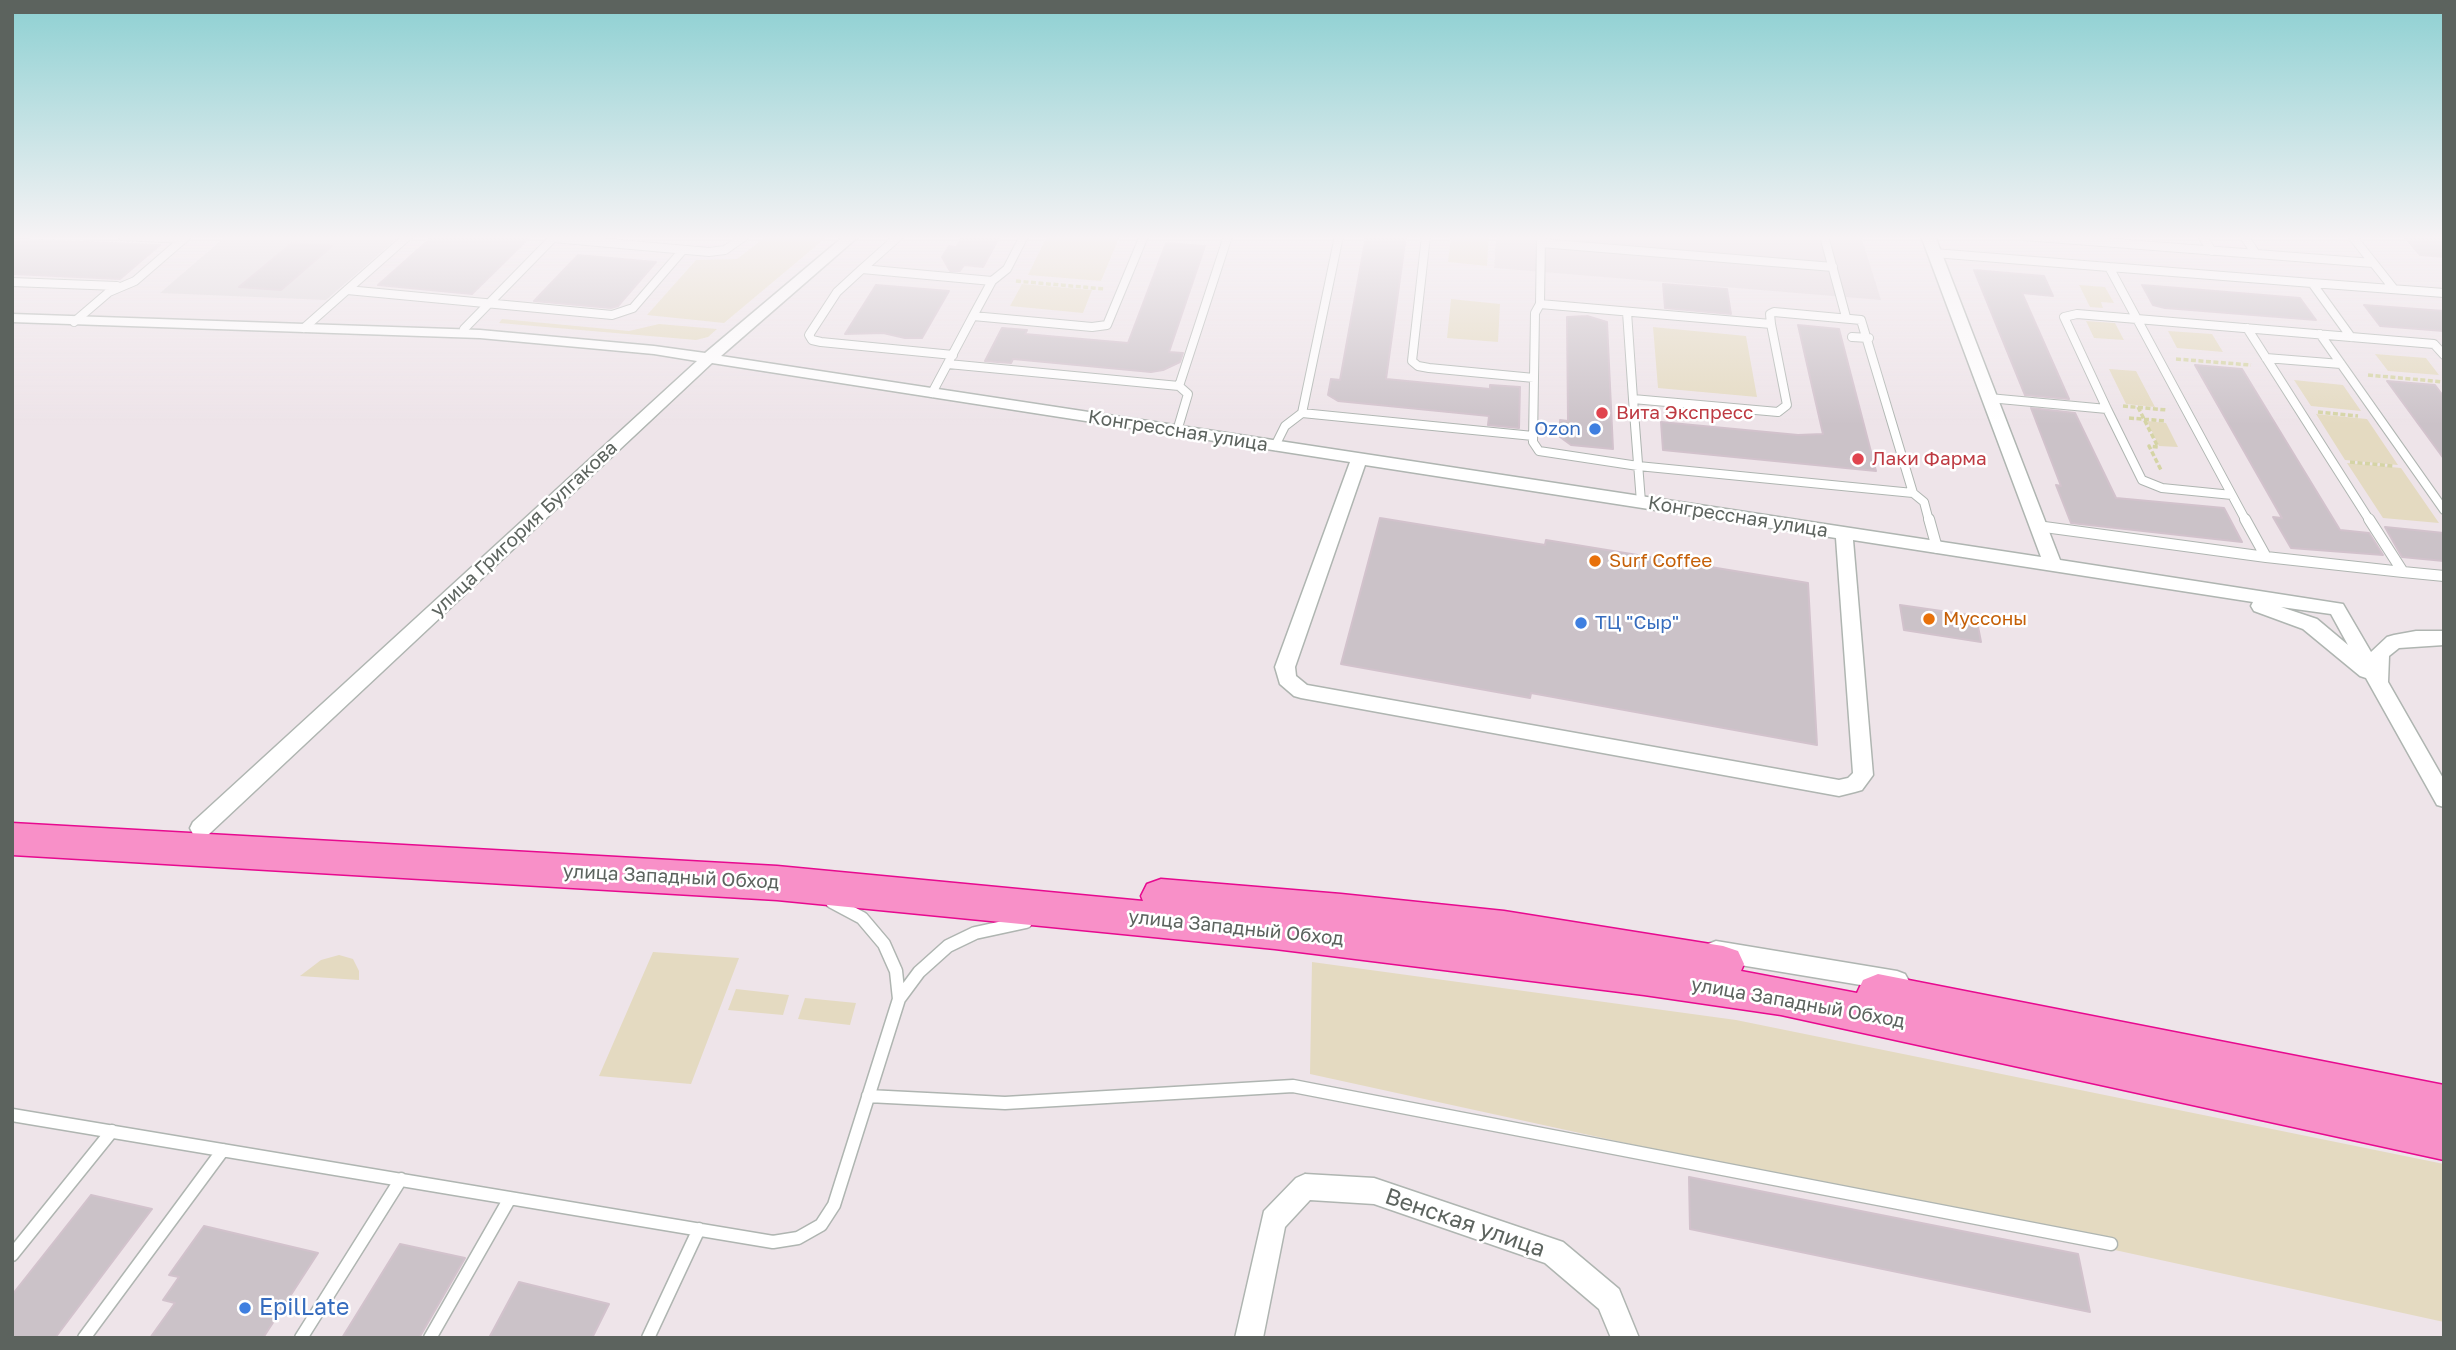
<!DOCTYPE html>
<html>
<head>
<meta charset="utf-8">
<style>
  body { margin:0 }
  #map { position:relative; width:2456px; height:1350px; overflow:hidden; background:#eee4e9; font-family:"Golos Text",sans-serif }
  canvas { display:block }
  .frame { position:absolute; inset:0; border:14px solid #5c635e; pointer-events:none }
</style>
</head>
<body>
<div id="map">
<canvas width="2456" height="1350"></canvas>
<div class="frame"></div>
</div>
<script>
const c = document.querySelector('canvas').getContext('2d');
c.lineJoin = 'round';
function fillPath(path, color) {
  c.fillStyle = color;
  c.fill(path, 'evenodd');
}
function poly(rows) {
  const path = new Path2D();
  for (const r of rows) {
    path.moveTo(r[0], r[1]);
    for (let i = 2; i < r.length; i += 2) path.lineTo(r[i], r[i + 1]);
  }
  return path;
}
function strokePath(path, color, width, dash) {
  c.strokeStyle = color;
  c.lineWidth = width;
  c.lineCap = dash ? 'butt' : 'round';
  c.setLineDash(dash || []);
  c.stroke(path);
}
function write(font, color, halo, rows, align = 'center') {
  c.font = font + ' "Golos Text",sans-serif';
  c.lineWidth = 5;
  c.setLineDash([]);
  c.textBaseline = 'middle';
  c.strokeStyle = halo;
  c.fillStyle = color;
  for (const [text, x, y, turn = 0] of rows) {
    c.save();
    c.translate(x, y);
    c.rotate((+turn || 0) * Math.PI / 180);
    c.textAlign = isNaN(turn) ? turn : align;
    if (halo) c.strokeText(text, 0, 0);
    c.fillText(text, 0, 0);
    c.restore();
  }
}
fillPath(poly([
  [226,236,400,236,326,300,160,293]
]), '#dcd6d9');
fillPath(poly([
  [1496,236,1861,236,1881,300,1494,268]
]), '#e0d5da');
fillPath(poly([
  [766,236,828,236,724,323,647,315,696,260,737,259],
  [1047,236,1120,236,1101,281,1028,275],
  [1451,236,1489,236,1487,266,1448,262],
  [1022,284,1092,290,1083,313,1010,306],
  [2079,285,2105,287,2114,303,2101,302,2103,308,2090,307],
  [1451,299,1500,304,1498,342,1447,338],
  [502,319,629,331,659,324,717,329,708,337,696,340,499,323],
  [2086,321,2115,323,2124,340,2094,338],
  [1653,327,1746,336,1757,397,1658,388],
  [2168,331,2212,334,2223,352,2177,348],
  [2375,354,2426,358,2439,375,2388,371],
  [2109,369,2136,371,2155,407,2126,404],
  [2294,380,2343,385,2361,411,2311,406],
  [2316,414,2367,419,2398,465,2345,460],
  [2147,421,2166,423,2178,447,2159,446],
  [2347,463,2401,468,2439,523,2383,518],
  [653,952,739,958,691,1084,599,1076],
  [339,955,353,959,359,971,359,980,300,976,321,960],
  [1312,962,1736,1020,2444,1164,2444,1322,1310,1074],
  [736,989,789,995,783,1015,728,1010],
  [805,998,856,1003,850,1025,798,1019]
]), '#e4dac1');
const building = poly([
  [433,236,531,236,472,294,378,285,433,236],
  [963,236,1000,236,983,267,964,265,960,271,950,271,942,257,949,246,956,247,963,236],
  [1366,236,1406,236,1386,379,1490,389,1490,385,1520,387,1519,428,1488,425,1489,416,1338,401,1328,395,1331,379,1340,380,1366,236],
  [2404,236,2444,236,2444,257,2420,255,2404,236],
  [12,239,160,245,120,279,12,274,12,239],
  [292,243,332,246,281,290,239,287,292,243],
  [1166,243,1205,246,1169,352,1183,353,1180,362,1163,370,1151,372,1013,359,1011,363,985,361,1002,328,1027,330,1025,334,1128,343,1166,243],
  [578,255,656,262,618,306,611,308,534,301,578,255],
  [1974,270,2044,276,2053,296,2022,293,2069,399,2025,395,1974,270],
  [1663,284,1727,289,1731,314,1665,308,1663,284],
  [876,285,949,291,922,338,905,338,883,333,845,334,876,285],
  [2142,285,2300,298,2316,320,2165,308,2153,305,2142,285],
  [2364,305,2444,311,2444,331,2380,326,2364,305],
  [1587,316,1607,322,1613,449,1571,445,1560,437,1560,420,1568,421,1567,317,1587,316],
  [1798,325,1839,329,1876,471,1663,450,1661,422,1798,435,1823,434,1798,325],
  [2195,365,2242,369,2340,530,2369,533,2383,555,2291,548,2273,517,2282,518,2195,365],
  [2387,381,2435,385,2444,397,2444,459,2387,381],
  [2031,408,2075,413,2116,498,2224,508,2242,542,2071,523,2056,485,2061,486,2031,408],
  [1380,518,1545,545,1546,540,1808,583,1817,745,1531,693,1530,698,1341,664,1380,518],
  [2385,527,2444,533,2444,561,2402,557,2385,527],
  [1900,605,1976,616,1981,642,1904,630,1900,605],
  [1689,1177,2078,1254,2090,1312,1690,1229,1689,1177],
  [91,1195,152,1209,55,1338,12,1338,12,1295,91,1195],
  [204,1226,318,1253,263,1338,150,1338,175,1303,163,1300,179,1277,169,1275,204,1226],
  [400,1244,465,1258,419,1338,342,1338,400,1244],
  [519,1282,609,1304,592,1338,489,1338,519,1282]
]);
fillPath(building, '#cbc2c8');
strokePath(building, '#d2c2cc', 2);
const laneFar2 = poly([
  [122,236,184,239],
  [1024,236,1007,269,992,281,973,316,1092,327,1107,325,1144,236],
  [1426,236,1412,361,1418,366,1429,368,1534,378],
  [1824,236,1846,317],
  [2024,236,2373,263],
  [2202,236,2212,251],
  [2244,236,2256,254],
  [2352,236,2394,289],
  [553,238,709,252,725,250,745,236],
  [1541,243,1833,267],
  [1934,253,2109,267],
  [862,269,899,236],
  [12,282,117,286],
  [347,290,612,315,633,308,683,250],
  [1540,304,1541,236],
  [1540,304,1771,324,1770,314,1774,312,1861,320,1913,493,1638,466,1539,451,1533,442,1535,313,1540,304],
  [1627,312,1633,399,1778,412,1787,405,1771,324],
  [2137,319,2109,267,2312,283],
  [74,322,109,292,135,281,187,236],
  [304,328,408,236],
  [2247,328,2370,521],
  [464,329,555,236],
  [2320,334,2444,510],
  [1852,337,1869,338],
  [2351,337,2312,283,2444,293],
  [953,355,821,342,812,340,809,335,837,292,862,269,992,281],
  [2266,358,2341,364],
  [948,364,1179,386],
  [932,393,973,316],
  [1989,398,2107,409,2142,480,2162,488,2232,495,2246,521],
  [1633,399,1641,502],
  [2107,409,2064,317,2077,314,2137,319],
  [1302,413,1339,236],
  [1177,431,1188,394,1179,386,1228,236],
  [1275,446,1285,426,1302,413,1533,436],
  [1913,493,1924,502,1929,521],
  [2232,495,2137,319,2434,344,2444,355]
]);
const laneFar1 = poly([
  [1929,519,1937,548],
  [2037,526,2266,557,2245,519],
  [2266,557,2403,572,2369,519],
  [2403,572,2444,576]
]);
const lane = poly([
  [832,902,862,918,884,944,896,971,899,999],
  [868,1096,1005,1103,1293,1086,2111,1244],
  [12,1115,773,1242,798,1238,821,1225,834,1205,899,999,919,972,948,946,975,933,1026,922],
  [12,1255,112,1131],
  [84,1338,223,1150],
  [301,1338,401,1179],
  [430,1338,510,1198],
  [648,1338,699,1229]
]);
const street = poly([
  [844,236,859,236,721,356,2041,557,1921,236,1935,236,2060,560,2343,604,2371,652,2387,637,2394,635,2416,631,2444,631,2444,645,2399,648,2389,656,2388,682,2444,780,2444,807,2437,805,2366,678,2360,676,2303,629,2254,611,2251,606,2253,602,1853,540,1873,775,1862,790,1855,792,1839,796,1301,698,1294,696,1280,684,1275,667,1350,462,712,363,209,834,201,837,193,834,190,828,193,822,697,361,654,354,480,338,12,322,12,314,480,330,654,346,705,353,844,236],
  [1365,465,1836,538,1853,773,1848,778,1839,780,1307,685,1296,676,1295,667,1365,465],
  [2281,607,2331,614,2348,645,2317,619,2281,607],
  [1716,941,1897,971,1905,974,1909,981,1905,988,1897,991,1716,961,1708,958,1705,951,1708,944,1716,941],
  [1305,1174,1374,1178,1563,1242,1619,1289,1639,1338,1611,1338,1599,1309,1545,1263,1374,1204,1310,1200,1285,1227,1263,1338,1235,1338,1264,1211,1296,1178,1305,1174]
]);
const highway = poly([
  [12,823,777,866,1143,901,1141,896,1147,884,1161,879,1341,894,1504,911,1723,946,1738,951,1744,964,1741,971,1857,993,1863,980,1878,974,2444,1085,2444,1160,1781,1015,1644,995,1275,949,777,900,12,855,12,823]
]);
strokePath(laneFar2, '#afb5b1', 10);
strokePath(laneFar1, '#afb5b1', 12);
strokePath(lane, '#afb5b1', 15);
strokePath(street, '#afb5b1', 3);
strokePath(highway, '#e70a8f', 3);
strokePath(poly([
  [1016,281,1105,289],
  [2176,359,2251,365],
  [2368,375,2444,382],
  [2123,406,2167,410],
  [2138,407,2158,447,2149,446,2161,470],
  [2318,412,2358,416],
  [2129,418,2166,421],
  [2350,462,2393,466]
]), '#d5d4a5', 3.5, [5, 2.5]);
strokePath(laneFar2, '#fff', 8);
strokePath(laneFar1, '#fff', 10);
strokePath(lane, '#fff', 12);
fillPath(street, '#fff');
fillPath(highway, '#f890c8');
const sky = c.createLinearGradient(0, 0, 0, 425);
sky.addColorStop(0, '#8dd0d2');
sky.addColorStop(0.56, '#f7f3f5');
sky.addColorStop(1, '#f7f3f500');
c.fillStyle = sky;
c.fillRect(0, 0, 2456, 425);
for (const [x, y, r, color] of [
  [1602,413,7,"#e0444e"],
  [1595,429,7,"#3f7fe0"],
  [1858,459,7,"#e0444e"],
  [1595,561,7,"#e8710a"],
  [1929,619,7,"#e8710a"],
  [1581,623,7,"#3f7fe0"],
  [245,1308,7,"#3f7fe0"]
]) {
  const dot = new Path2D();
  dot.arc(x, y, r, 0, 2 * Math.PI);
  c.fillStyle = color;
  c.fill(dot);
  strokePath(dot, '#fff', 2.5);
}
write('19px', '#be3a42', '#fff', [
  ["Вита Экспресс",1616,413],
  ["Лаки Фарма",1872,459]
], 'left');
write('19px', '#366cbe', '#fff', [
  ["Ozon",1581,429],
  ["ТЦ \"Сыр\"",1595,623,"left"]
], 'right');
write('19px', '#5c635e', '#fff', [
  ["Конгрессная улица",1178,431,9],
  ["Конгрессная улица",1738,517,9],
  ["улица Григория Булгакова",524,529,-43],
  ["улица Западный Обход",671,877,3],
  ["улица Западный Обход",1236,928,6],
  ["улица Западный Обход",1798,1003,10]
]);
write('19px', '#c56008', '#fff', [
  ["Surf Coffee",1609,561],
  ["Муссоны",1943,619]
], 'left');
write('23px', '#5c635e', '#fff', [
  ["Венская улица",1465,1223,19]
]);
write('23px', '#366cbe', '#fff', [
  ["EpilLate",259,1308]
], 'left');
</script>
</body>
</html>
